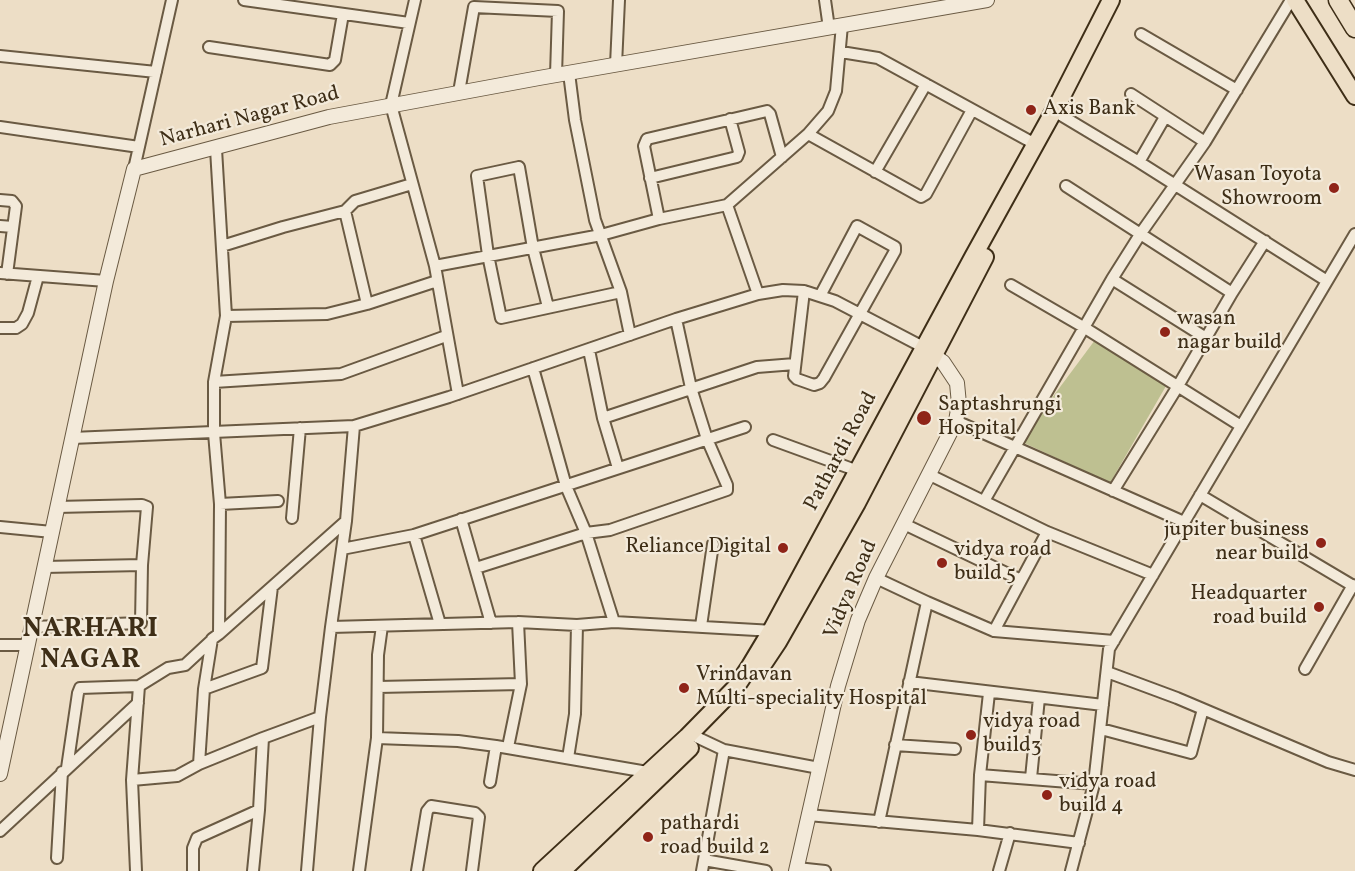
<!DOCTYPE html>
<html>
<head>
<meta charset="utf-8">
<style>
  body { margin:0 }
  canvas { display:block; background:#eddec6 }
</style>
</head>
<body>
<canvas width="1355" height="871"></canvas>
<script>
const c = document.querySelector('canvas').getContext('2d');
c.lineJoin = 'round';
function fillPath(path, color) {
  c.fillStyle = color;
  c.fill(path, 'evenodd');
}
function poly(rows) {
  const path = new Path2D();
  for (const r of rows) {
    path.moveTo(r[0], r[1]);
    for (let i = 2; i < r.length; i += 2) path.lineTo(r[i], r[i + 1]);
  }
  return path;
}
function strokePath(path, color, width, dash) {
  c.strokeStyle = color;
  c.lineWidth = width;
  c.lineCap = dash ? 'butt' : 'round';
  c.setLineDash(dash || []);
  c.stroke(path);
}
function write(font, color, halo, rows, align = 'center') {
  c.font = font + ' Vollkorn,serif';
  c.lineWidth = 4.5;
  c.setLineDash([]);
  c.textBaseline = 'middle';
  c.strokeStyle = halo;
  c.fillStyle = color;
  for (const [text, x, y, turn = 0] of rows) {
    c.save();
    c.translate(x, y);
    c.rotate((+turn || 0) * Math.PI / 180);
    c.textAlign = isNaN(turn) ? turn : align;
    if (halo) c.strokeText(text, 0, 0);
    c.fillText(text, 0, 0);
    c.restore();
  }
}
fillPath(poly([
  [1095,340,1166,386,1110,483,1020,441]
]), '#bec091');
const minor = poly([
  [244,0,409,23],
  [415,0,391,105,435,266,458,394],
  [825,0,829,28],
  [1141,34,1237,90],
  [209,47,330,65,335,60,343,14],
  [841,52,878,58,1035,144],
  [0,56,156,72],
  [616,65,619,0],
  [569,73,575,120,595,220,621,292,630,335],
  [459,92,474,7,558,11,556,75],
  [1131,94,1205,142],
  [1054,111,1139,162,1327,281],
  [0,127,139,147],
  [808,134,921,197,926,194,972,110],
  [1139,162,1165,117],
  [134,169,172,0],
  [875,172,926,84],
  [650,178,737,157,739,152,730,119],
  [1066,186,1232,293],
  [0,200,12,201,16,206,7,274],
  [727,205,758,294],
  [345,211,355,201,412,184],
  [659,219,644,146,647,139,767,111,770,114,782,157],
  [0,226,13,227],
  [222,246,283,227,345,211,367,304],
  [435,266,601,235,659,219,727,205,808,134,828,111,836,91,842,25],
  [0,273,106,281],
  [1112,279,1206,338],
  [1011,285,1085,328,1241,426],
  [804,291,794,376,797,379,814,385,820,383,824,378,895,251,895,247,857,226,820,296],
  [548,307,533,248,519,167,477,176,488,255,501,318,621,292],
  [226,316,327,314,367,304,437,281],
  [0,328,16,328,22,324,28,313,38,276],
  [589,350,603,418,618,468],
  [533,368,566,486,586,533,614,622],
  [214,382,341,374,446,336],
  [603,418,757,367,795,364],
  [956,421,1184,522],
  [72,438,354,426,449,397,676,319,758,294,783,290,804,291,835,301,923,347],
  [773,440,858,471],
  [930,475,1047,532,1153,575],
  [1113,491,1178,386,1232,293,1265,241],
  [1200,495,1355,587],
  [984,501,1112,279,1141,233,1205,142,1291,0],
  [220,504,278,501],
  [292,518,300,428],
  [461,519,491,623],
  [904,524,1021,580],
  [0,527,52,532],
  [414,535,440,624],
  [342,549,414,535,745,427],
  [44,567,142,565],
  [476,568,586,533,610,530,727,490,727,485,707,439,691,388,676,319],
  [876,578,927,602,879,822],
  [927,602,994,631,1114,641],
  [701,626,713,544],
  [32,627,141,623,142,565,147,507,142,505,57,507],
  [331,627,518,622,577,625,614,622,774,631],
  [994,631,1047,532],
  [219,634,346,521],
  [0,645,28,645],
  [1305,669,1353,585],
  [1107,672,1177,698,1328,762,1355,770],
  [909,682,1103,705],
  [378,687,521,684],
  [204,689,262,668,272,587],
  [1101,729,1191,753,1203,709],
  [690,734,724,750,819,768],
  [377,738,458,741,496,746,653,773],
  [895,745,955,749],
  [508,747,521,684,518,622],
  [568,758,575,714,577,625],
  [199,764,204,689,212,639,219,634,220,504,214,433,214,382,226,316,216,149],
  [67,768,78,693,80,688,139,686,168,668,185,665,212,640],
  [980,775,1094,784],
  [1031,778,1039,698],
  [132,780,177,776,199,764,263,738,320,717],
  [490,782,496,746],
  [808,815,978,830,1079,843],
  [978,830,980,775,989,693],
  [0,831,138,703],
  [57,858,62,772],
  [704,860,766,871],
  [797,868,825,871],
  [136,871,132,780,139,686],
  [193,871,193,848,197,838,259,810],
  [253,871,259,810,263,738],
  [307,871,320,717,331,627,346,521,354,426],
  [359,871,377,738,378,655,382,626],
  [417,871,427,811,431,806,475,813,479,817,472,871],
  [702,871,724,750],
  [999,871,1010,833],
  [1071,871,1094,784,1109,649,1355,234]
]);
const tertiary = poly([
  [0,774,106,281,134,169,329,117,539,78,987,0],
  [796,871,838,686,858,620,876,578,956,421,959,404,957,383,943,362,926,350]
]);
const primary = poly([
  [1295,0,1355,96],
  [762,666,778,642,857,503,985,257],
  [542,871,687,737,736,687,750,666,771,631,973,257,1061,98,1111,0],
  [562,871,690,748]
]);
const motorway = poly([
  [1338,0,1355,28]
]);
strokePath(minor, '#6a5a43', 14);
strokePath(tertiary, '#6a5a43', 16);
strokePath(primary, '#3e2e17', 20);
strokePath(motorway, '#3e2e17', 21);
strokePath(minor, '#f3eada', 10);
strokePath(tertiary, '#f3eada', 14);
strokePath(primary, '#eddec6', 16);
strokePath(motorway, '#eddec6', 18);
for (const [x, y, r, color] of [
  [1031,110,6,"#8f2418"],
  [1334,188,6,"#8f2418"],
  [1165,332,6,"#8f2418"],
  [924,418,8,"#8f2418"],
  [1321,543,6,"#8f2418"],
  [783,548,6,"#8f2418"],
  [942,563,6,"#8f2418"],
  [1319,607,6,"#8f2418"],
  [684,688,6,"#8f2418"],
  [971,735,6,"#8f2418"],
  [1047,795,6,"#8f2418"],
  [648,837,6,"#8f2418"]
]) {
  const dot = new Path2D();
  dot.arc(x, y, r, 0, 2 * Math.PI);
  c.fillStyle = color;
  c.fill(dot);
  strokePath(dot, '#f3eada', 2);
}
write('21px', '#3e2e17', '#f3eada', [
  ["Axis Bank",1043,110],
  ["Wasan Toyota",1322,176,"right"],
  ["Showroom",1322,200,"right"],
  ["wasan",1177,320],
  ["nagar build",1177,344],
  ["Saptashrungi",938,406],
  ["Hospital",938,430],
  ["jupiter business",1309,531,"right"],
  ["near build",1309,555,"right"],
  ["Reliance Digital",771,548,"right"],
  ["vidya road",954,551],
  ["build 5",954,575],
  ["Headquarter",1307,595,"right"],
  ["road build",1307,619,"right"],
  ["Vrindavan",696,676],
  ["Multi-speciality Hospital",696,700],
  ["vidya road",983,723],
  ["build3",983,747],
  ["vidya road",1059,783],
  ["build 4",1059,807],
  ["pathardi",660,825],
  ["road build 2",660,849]
], 'left');
write('21px', '#3e2e17', '#f3eada', [
  ["Narhari Nagar Road",250,118,-15],
  ["Pathardi Road",842,452,-62],
  ["Vidya Road",852,590,-67]
]);
c.letterSpacing = '1.5px';
write('bold 27px', '#3e2e17', '#f3eada', [
  ["NARHARI",91,631],
  ["NAGAR",91,662]
]);
c.letterSpacing = '0px';
</script>
</body>
</html>
